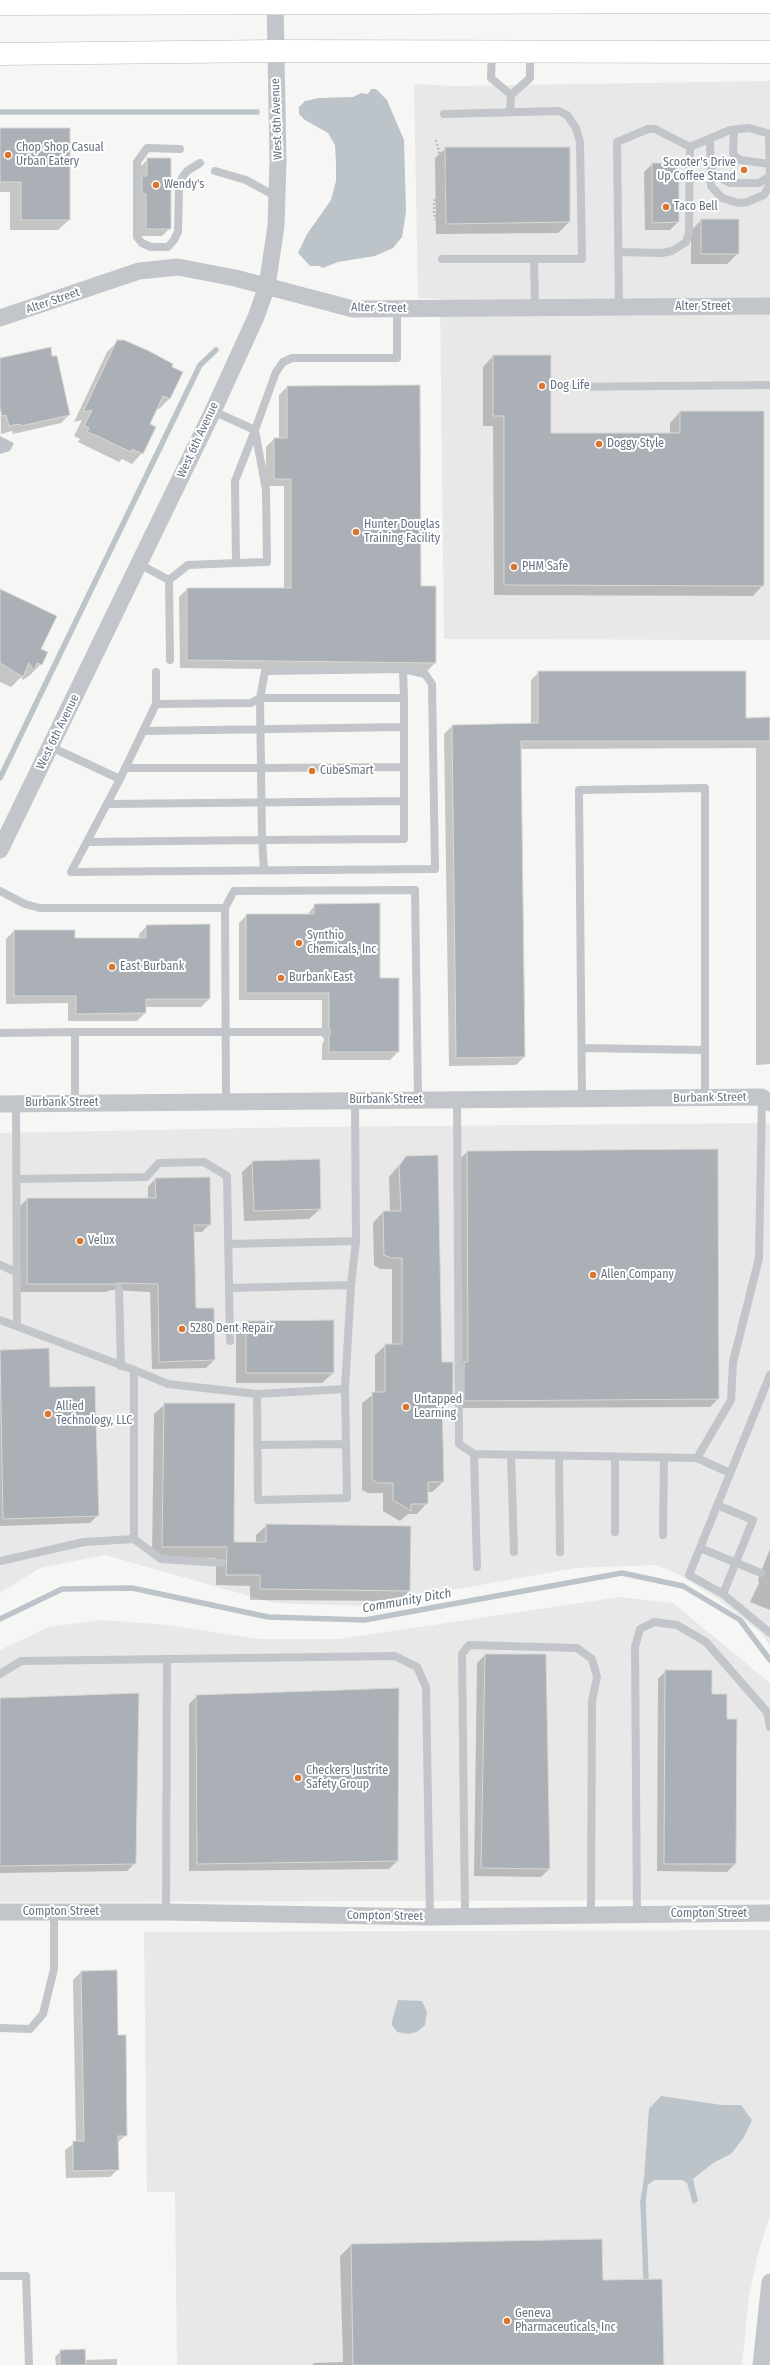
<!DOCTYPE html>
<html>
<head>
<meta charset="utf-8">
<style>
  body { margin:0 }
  canvas { display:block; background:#f6f7f4 }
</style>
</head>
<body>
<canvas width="770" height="2365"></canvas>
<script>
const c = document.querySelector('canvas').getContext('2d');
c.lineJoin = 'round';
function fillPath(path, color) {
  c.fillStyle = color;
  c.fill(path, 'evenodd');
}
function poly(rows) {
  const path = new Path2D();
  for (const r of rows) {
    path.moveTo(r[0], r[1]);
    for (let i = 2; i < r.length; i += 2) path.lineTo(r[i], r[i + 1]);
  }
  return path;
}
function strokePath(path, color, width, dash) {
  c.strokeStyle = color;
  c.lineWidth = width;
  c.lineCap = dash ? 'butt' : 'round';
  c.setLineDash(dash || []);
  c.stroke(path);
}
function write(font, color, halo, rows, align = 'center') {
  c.font = font + ' "Fira Sans Condensed",sans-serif';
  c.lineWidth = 4;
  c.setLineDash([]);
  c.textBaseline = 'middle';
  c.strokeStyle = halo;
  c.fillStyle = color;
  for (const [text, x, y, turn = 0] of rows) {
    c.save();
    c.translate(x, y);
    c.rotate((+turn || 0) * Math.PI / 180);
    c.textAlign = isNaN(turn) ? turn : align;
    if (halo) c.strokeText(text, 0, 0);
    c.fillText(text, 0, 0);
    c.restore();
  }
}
fillPath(poly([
  [770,81,770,640,444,639,440,299,418,298,414,84,454,86],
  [770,1123,770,1646,761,1633,718,1599,678,1574,656,1565,575,1568,364,1606,274,1603,105,1555,40,1568,0,1593,0,1133,306,1127],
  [620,1597,673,1603,770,1683,770,1900,0,1902,0,1650,49,1627,101,1620,168,1625,258,1639,339,1639],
  [770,1930,770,2215,758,2254,749,2296,742,2365,177,2365,175,2192,147,2192,144,1932]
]), '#e7e8e7');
fillPath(poly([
  [371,89,376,89,387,100,404,140,406,212,402,237,393,248,375,256,338,262,323,268,319,266,310,266,298,253,307,234,331,200,336,181,336,164,335,145,328,133,305,120,299,114,299,107,305,101,319,98,353,97,361,93,368,94],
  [0,436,14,443,10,451,0,454],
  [398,2000,422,2001,427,2012,425,2025,417,2032,408,2034,397,2032,392,2025,392,2021],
  [661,2096,722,2105,741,2105,752,2120,744,2137,731,2154,713,2163,693,2179,698,2201,693,2204,687,2183,682,2180,654,2180,648,2185,645,2205,640,2204,644,2178,649,2109]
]), '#bcc4ca');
fillPath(poly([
  [0,129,69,220,58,230,10,230,10,192,0,192],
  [446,148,569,222,558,233,436,234,435,158],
  [148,159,170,228,162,236,138,236,140,167],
  [652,164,678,222,670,230,645,230,644,172],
  [701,220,738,253,727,264,691,264,691,231],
  [118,341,170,367,169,399,159,409,156,408,148,424,142,453,132,464,122,459,119,462,78,442,80,439,74,436,82,420,74,422,107,352],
  [493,356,550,434,670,434,670,423,680,412,763,585,753,596,494,595,493,426,483,426,483,367],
  [0,359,69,415,61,423,13,434,12,431,1,434],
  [419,386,420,587,435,663,427,671,180,668,179,597,187,589,284,589,284,486,266,486,266,447,274,439,279,439,279,395,287,387],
  [0,590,40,649,41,664,30,675,23,680,21,677,11,687,0,682],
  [539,672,745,719,770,718,770,1064,756,1065,756,748,520,749,524,1057,516,1065,449,1066,444,734,452,726,531,725,531,680],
  [315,905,379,979,398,1052,390,1060,322,1060,322,1045,324,1040,322,1036,322,1000,239,1000,239,923,247,915,307,915],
  [147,926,209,999,201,1007,145,1007,145,1013,137,1021,68,1021,68,1003,6,1004,6,939,14,931,74,931,74,939,139,939,139,934],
  [467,1152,718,1399,710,1407,457,1408,459,1160],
  [406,1157,441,1363,452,1400,441,1411,443,1482,432,1492,427,1492,427,1503,417,1514,408,1514,400,1521,383,1511,383,1493,368,1493,362,1490,362,1403,375,1393,375,1355,386,1345,392,1345,392,1269,380,1269,374,1265,373,1223,383,1212,390,1212,389,1177],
  [253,1162,320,1209,309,1219,244,1221,242,1172],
  [155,1179,210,1224,202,1232,193,1232,195,1309,214,1360,206,1368,152,1369,150,1292,111,1290,106,1292,19,1292,19,1207,27,1199,148,1199,148,1187],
  [246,1322,333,1373,322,1383,236,1383,236,1332],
  [48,1349,49,1388,98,1515,90,1523,0,1526,0,1351],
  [165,1404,233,1543,256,1543,256,1535,267,1525,409,1591,399,1601,250,1600,250,1586,216,1585,216,1558,152,1557,154,1414],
  [770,1549,770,1610,750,1602,759,1583,758,1579],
  [485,1655,549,1869,541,1877,474,1876,477,1663],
  [666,1671,726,1720,735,1864,727,1872,657,1871,658,1679],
  [197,1696,397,1861,389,1869,189,1871,189,1704],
  [0,1699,135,1863,127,1871,0,1873],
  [81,1972,117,2036,126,2135,117,2143,118,2169,110,2177,66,2178,65,2150,76,2142,73,1980],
  [601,2240,602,2281,663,2365,312,2365,314,2363,343,2362,340,2256,351,2245],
  [61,2351,84,2360,117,2359,117,2365,56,2365,55,2357]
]), '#0003');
strokePath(poly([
  [0,112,257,112],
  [0,778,200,365,216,350],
  [0,1619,62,1589,132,1588,268,1617,365,1620,622,1573,683,1586,740,1620,770,1660],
  [643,2202,646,2279]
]), '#bcc4ca', 5.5);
const building = poly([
  [0,128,70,128,70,220,21,220,21,182,0,182,0,128],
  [445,147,570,147,570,222,446,224,445,147],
  [147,158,171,158,171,229,146,229,146,194,142,194,142,176,147,176,147,158],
  [652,163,676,163,676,181,679,181,679,222,652,223,652,163],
  [701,219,739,219,739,254,701,254,701,219],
  [117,340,124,340,149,351,173,364,172,367,183,372,170,399,163,396,150,424,156,427,143,454,132,449,131,452,95,435,87,432,89,428,84,426,92,410,83,412,117,340],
  [51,347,52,356,57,356,70,415,21,426,20,424,9,426,6,415,2,416,0,408,0,358,51,347],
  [493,355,551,355,551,433,680,433,680,411,764,411,764,586,504,585,504,416,493,416,493,355],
  [420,385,421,586,436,586,436,663,187,660,187,588,291,588,291,479,274,479,274,438,287,438,287,386,420,385],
  [0,589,57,616,41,649,48,652,42,665,37,663,34,671,29,663,23,677,0,663,0,589],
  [538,671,746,671,746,718,770,717,770,741,521,741,525,1057,456,1058,452,725,538,723,538,671],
  [380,903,380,978,399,978,399,1052,329,1052,329,1036,331,1032,329,1028,329,993,246,993,246,914,314,914,314,904,380,903],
  [210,924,210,999,146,999,146,1013,76,1014,76,996,14,996,14,930,75,930,75,938,146,938,146,925,210,924],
  [718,1149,719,1399,464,1401,464,1362,468,1362,467,1151,718,1149],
  [438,1155,442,1362,453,1362,453,1401,442,1401,444,1482,428,1482,428,1504,411,1504,411,1511,393,1500,393,1483,378,1483,372,1479,372,1392,385,1392,385,1344,402,1344,402,1258,391,1258,384,1255,383,1211,401,1211,399,1166,406,1156,438,1155],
  [320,1159,321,1209,254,1211,252,1161,320,1159],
  [210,1177,211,1225,194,1225,196,1308,214,1308,215,1360,159,1362,158,1284,119,1283,115,1284,27,1284,27,1198,156,1198,155,1178,210,1177],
  [334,1320,334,1373,246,1373,246,1321,334,1320],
  [49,1348,50,1387,95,1386,99,1516,3,1519,0,1350,49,1348],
  [164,1403,235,1403,234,1542,266,1542,266,1524,411,1526,410,1591,260,1589,260,1575,226,1575,227,1547,162,1547,164,1403],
  [485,1654,546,1654,550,1869,481,1868,485,1654],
  [665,1670,712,1670,712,1694,727,1694,727,1719,737,1719,736,1864,664,1864,665,1670],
  [399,1688,398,1861,197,1864,196,1695,399,1688],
  [139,1693,136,1864,0,1866,0,1698,139,1693],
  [117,1970,118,2035,126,2035,127,2136,118,2136,119,2170,73,2171,73,2141,84,2141,81,1971,117,1970],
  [602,2239,603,2280,662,2279,664,2365,353,2365,351,2244,602,2239],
  [85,2349,86,2365,60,2365,60,2350,85,2349]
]);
fillPath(building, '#abb0b7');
strokePath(building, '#d8d8d6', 1);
const primary = poly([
  [0,4,770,2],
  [0,54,275,51,770,52]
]);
strokePath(primary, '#b5b8bd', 23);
strokePath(poly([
  [436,140,445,174,444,190,434,201,434,213,439,231]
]), '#babcbf', 2.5, [2, 2]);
strokePath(poly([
  [492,52,491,78,511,95],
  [510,112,511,95,530,78,530,53],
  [734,130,733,153,736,157,740,160,770,164],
  [710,139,711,186,722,198,738,203,747,202,764,195,770,183,769,134],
  [180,149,147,148,137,162,137,237,142,243,151,247,168,247,174,240,178,232,179,188,182,178,187,171,200,163],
  [711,168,717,176,730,183,759,183,770,176],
  [215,171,246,180,277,197],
  [618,252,662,253,672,251,686,242,689,233,690,147],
  [442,259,582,259,580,142,576,128,567,115,559,111,444,114],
  [534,259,535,308],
  [619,307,617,142,648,129,655,129,690,147,730,130,749,128,770,134],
  [559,387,770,385],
  [213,411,255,430,235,481,236,563,267,562,266,490,255,430,276,372,283,362,292,358,397,358,397,309],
  [139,564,169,580,188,565,236,563],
  [169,580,170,660],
  [403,669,404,698],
  [143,731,404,727],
  [51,747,120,779,71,872,435,869,432,684,425,674,403,669,265,671,260,698,251,703,156,704],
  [125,768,261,768,262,840,404,839,404,698,260,698,261,768,404,767],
  [120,779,156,704,156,672],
  [107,804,404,801],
  [87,842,262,840,264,870],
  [0,891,25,904,40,908,225,908,226,1102],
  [225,908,234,891,415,890,418,1100],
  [0,1033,75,1032],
  [582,1048,705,1050],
  [582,1099,579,790,705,788,705,1098],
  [457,1100,459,1444,474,1454,697,1458,730,1473],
  [75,1103,75,1032,326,1032],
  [16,1104,17,1326],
  [16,1179,146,1177,159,1163,204,1162,227,1176,230,1341],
  [228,1244,356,1241],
  [0,1265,16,1272],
  [119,1288,121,1366],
  [229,1288,351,1285],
  [0,1320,134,1370,134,1539,84,1542,0,1561],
  [134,1370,168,1384,257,1394,345,1389,347,1498,258,1500,257,1394],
  [770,1375,689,1575,723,1594,770,1633],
  [345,1389,351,1285,356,1241,355,1101],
  [257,1445,346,1444],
  [474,1454,477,1567],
  [511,1455,514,1552],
  [559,1456,560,1552],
  [615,1456,615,1532],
  [697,1458,731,1400,733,1362,759,1258,762,1098],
  [717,1505,753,1520,723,1594],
  [663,1535,664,1457],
  [134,1539,161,1559,222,1563],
  [700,1548,761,1573],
  [0,1674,21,1661,395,1656,417,1667,426,1687,430,1917],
  [166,1912,167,1659],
  [637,1914,635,1647,640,1629,654,1622,677,1625,706,1642,767,1712,770,1727],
  [465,1916,462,1654,469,1645,577,1648,592,1659,597,1677,592,1701,591,1915],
  [0,2028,30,2029,43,2014,54,1969,54,1912],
  [0,2276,26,2276,29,2365]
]), '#c2c5c9', 8);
strokePath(poly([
  [0,318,139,271,178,267,235,278,353,309,770,306],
  [0,850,213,411,256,317,267,286,276,226,278,162,275,0],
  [0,1104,762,1097,770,1103],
  [0,1912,166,1912,430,1917,770,1913],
  [761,2365,770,2282]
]), '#c2c5c9', 17);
strokePath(primary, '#fff', 22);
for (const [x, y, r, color] of [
  [8,155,4,"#da7630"],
  [744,170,4,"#da7630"],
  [156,185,4,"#da7630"],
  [666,207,4,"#da7630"],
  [542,386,4,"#da7630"],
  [599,444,4,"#da7630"],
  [356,532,4,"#da7630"],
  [514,567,4,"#da7630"],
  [312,771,4,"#da7630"],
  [299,943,4,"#da7630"],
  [112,967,4,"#da7630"],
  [281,978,4,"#da7630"],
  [80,1241,4,"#da7630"],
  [593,1275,4,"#da7630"],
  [182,1329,4,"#da7630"],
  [406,1407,4,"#da7630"],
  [48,1414,4,"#da7630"],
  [298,1778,4,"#da7630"],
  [507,2321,4,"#da7630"]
]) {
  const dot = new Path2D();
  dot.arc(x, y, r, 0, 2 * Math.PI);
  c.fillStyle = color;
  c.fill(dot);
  strokePath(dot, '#fff', 1.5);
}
write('12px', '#677283', '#fff', [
  ["West 6th Avenue",277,119,-92],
  ["Alter Street",53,301,-19],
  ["Alter Street",703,307],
  ["Alter Street",379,308,1],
  ["West 6th Avenue",198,440,-65],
  ["West 6th Avenue",58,732,-64],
  ["Burbank Street",710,1098,-1],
  ["Burbank Street",386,1100],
  ["Burbank Street",62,1103],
  ["Compton Street",61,1912],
  ["Compton Street",709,1914],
  ["Compton Street",385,1916,1]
]);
write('12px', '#677283', '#fff', [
  ["Chop Shop Casual",16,148],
  ["Urban Eatery",16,162],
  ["Scooter's Drive",736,163,"right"],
  ["Up Coffee Stand",736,177,"right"],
  ["Wendy's",164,185],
  ["Taco Bell",674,207],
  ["Dog Life",550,386],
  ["Doggy Style",607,444],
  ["Hunter Douglas",364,525],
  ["Training Facility",364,539],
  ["PHM Safe",522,567],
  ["CubeSmart",320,771],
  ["Synthio",307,936],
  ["Chemicals, Inc",307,950],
  ["East Burbank",120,967],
  ["Burbank East",289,978],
  ["Velux",88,1241],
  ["Allen Company",601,1275],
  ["5280 Dent Repair",190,1329],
  ["Untapped",414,1400],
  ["Learning",414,1414],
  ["Allied",56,1407],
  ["Technology, LLC",56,1421],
  ["Checkers Justrite",306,1771],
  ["Safety Group",306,1785],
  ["Geneva",515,2314],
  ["Pharmaceuticals, Inc",515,2328]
], 'left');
write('italic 13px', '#63737f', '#fff', [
  ["Community Ditch",407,1601,-10]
]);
</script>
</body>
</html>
